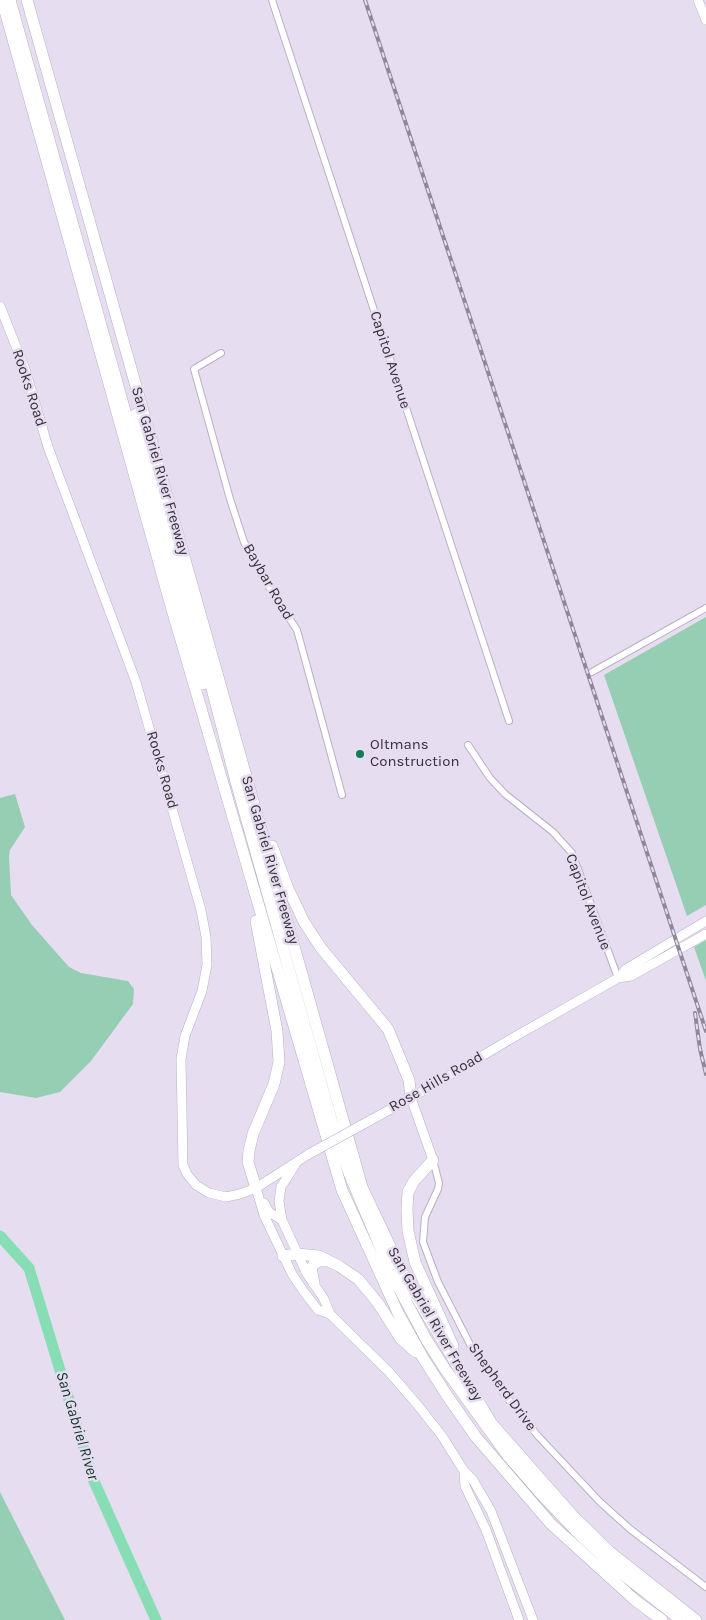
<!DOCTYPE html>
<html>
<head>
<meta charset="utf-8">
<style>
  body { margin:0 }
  canvas { display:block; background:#e6ddf1 }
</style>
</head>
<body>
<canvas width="706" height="1620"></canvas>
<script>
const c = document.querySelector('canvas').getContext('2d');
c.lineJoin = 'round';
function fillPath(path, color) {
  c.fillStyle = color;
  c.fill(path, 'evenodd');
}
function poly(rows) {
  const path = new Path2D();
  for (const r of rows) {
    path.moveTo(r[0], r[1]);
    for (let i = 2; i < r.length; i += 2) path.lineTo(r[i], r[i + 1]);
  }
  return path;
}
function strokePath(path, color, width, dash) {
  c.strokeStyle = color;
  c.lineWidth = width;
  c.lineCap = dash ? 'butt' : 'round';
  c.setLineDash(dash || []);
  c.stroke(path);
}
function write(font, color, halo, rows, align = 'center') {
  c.font = font + ' Karla,sans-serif';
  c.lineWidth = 5;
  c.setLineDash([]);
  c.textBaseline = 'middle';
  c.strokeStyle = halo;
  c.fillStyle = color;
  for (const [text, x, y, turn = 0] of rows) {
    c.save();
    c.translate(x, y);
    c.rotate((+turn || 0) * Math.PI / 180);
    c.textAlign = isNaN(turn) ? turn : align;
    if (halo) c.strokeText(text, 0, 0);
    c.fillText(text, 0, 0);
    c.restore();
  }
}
fillPath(poly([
  [706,617,706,905,687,916,604,675],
  [15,794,25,827,10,850,9,856,11,895,32,925,69,967,81,973,128,981,134,989,133,1004,91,1061,60,1092,36,1098,0,1092,0,798],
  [706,940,706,981,694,947],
  [0,1492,65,1620,0,1620]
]), '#95ceb2');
strokePath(poly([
  [0,1236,29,1268,93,1479,156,1620]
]), '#87deb5', 11);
const street = poly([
  [272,0,509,721],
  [221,353,194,369,230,499,244,542,265,581,297,630,342,795],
  [592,672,706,608],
  [468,745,490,778,505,794,553,832,572,853,618,978],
  [433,1160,439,1183,438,1189,425,1217,423,1242,438,1282,474,1352,504,1394,538,1436,600,1502,630,1529,706,1587]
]);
const secondary = poly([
  [698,0,706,20],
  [0,306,25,369,48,447,136,682,201,910,206,937,207,965,202,991,185,1036,181,1059,183,1165,187,1174,196,1185,209,1193,226,1197,240,1194,256,1188,309,1154],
  [618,978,626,969,706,921],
  [411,1098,433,1160],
  [369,1121,411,1098,509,1040,618,978,631,976,706,934],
  [256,1188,264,1215,292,1274,304,1292,318,1310,330,1314,389,1372,416,1403,442,1436,464,1471,473,1480,491,1511,533,1620],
  [264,1203,269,1212,282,1220,307,1274,324,1299,330,1314],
  [282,1220,279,1201,281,1187,295,1165],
  [464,1471,465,1486,486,1530,519,1620]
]);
const highway = poly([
  [2,0,169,599,342,1190,398,1313,423,1358,448,1397,476,1437,551,1524,636,1601,662,1620],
  [10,0,177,597,203,684],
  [27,0,362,1187,405,1278,492,1424,573,1516,610,1552,696,1620],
  [136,414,200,642,235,778,332,1122,349,1173,393,1277,426,1339,445,1369,508,1456,541,1494,579,1534,621,1573,681,1620],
  [272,846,287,886,304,922,321,948,388,1029,409,1080,411,1098],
  [433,1160,414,1181,408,1192,407,1209,408,1231,415,1262,453,1346],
  [256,1188,248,1162,249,1151,253,1134,274,1084,279,1062,277,1031,256,921],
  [283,1256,297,1254,319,1256,339,1266,358,1279,378,1303,401,1339,416,1352],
  [314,1283,311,1269,314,1264,319,1261,329,1261]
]);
strokePath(street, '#b9b0c3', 8);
strokePath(secondary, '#b9b0c3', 10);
strokePath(highway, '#b9b0c3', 12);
strokePath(street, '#fff', 6);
strokePath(secondary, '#fff', 9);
strokePath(highway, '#fff', 11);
const rail = poly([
  [365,0,706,1031],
  [695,1013,700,1049,706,1074]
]);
strokePath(rail, '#8f8896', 4);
strokePath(rail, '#e6ddf1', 2, [5.5]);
const secondaryBridge = poly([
  [309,1154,369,1121]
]);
strokePath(secondaryBridge, '#b9b0c3', 10, []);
strokePath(secondaryBridge, '#fff', 9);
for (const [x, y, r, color] of [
  [360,754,5,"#127c57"]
]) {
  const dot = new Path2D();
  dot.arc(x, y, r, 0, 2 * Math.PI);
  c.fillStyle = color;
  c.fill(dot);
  strokePath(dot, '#e6ddf1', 2);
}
write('15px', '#353139', '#e6ddf1', [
  ["Capitol Avenue",390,360,72],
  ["Rooks Road",29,388,72],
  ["San Gabriel River Freeway",160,471,74],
  ["Baybar Road",268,582,60],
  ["Rooks Road",162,770,74],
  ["San Gabriel River Freeway",270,860,74],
  ["Capitol Avenue",588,902,69],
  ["Rose Hills Road",436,1082,-30],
  ["San Gabriel River Freeway",435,1324,60],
  ["Shepherd Drive",502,1387,54]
]);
write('15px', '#353139', '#e6ddf1', [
  ["Oltmans",370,745],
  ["Construction",370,762]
], 'left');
write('italic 16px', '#103727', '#e6ddf1', [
  ["San Gabriel River",77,1426,73]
]);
</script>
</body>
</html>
